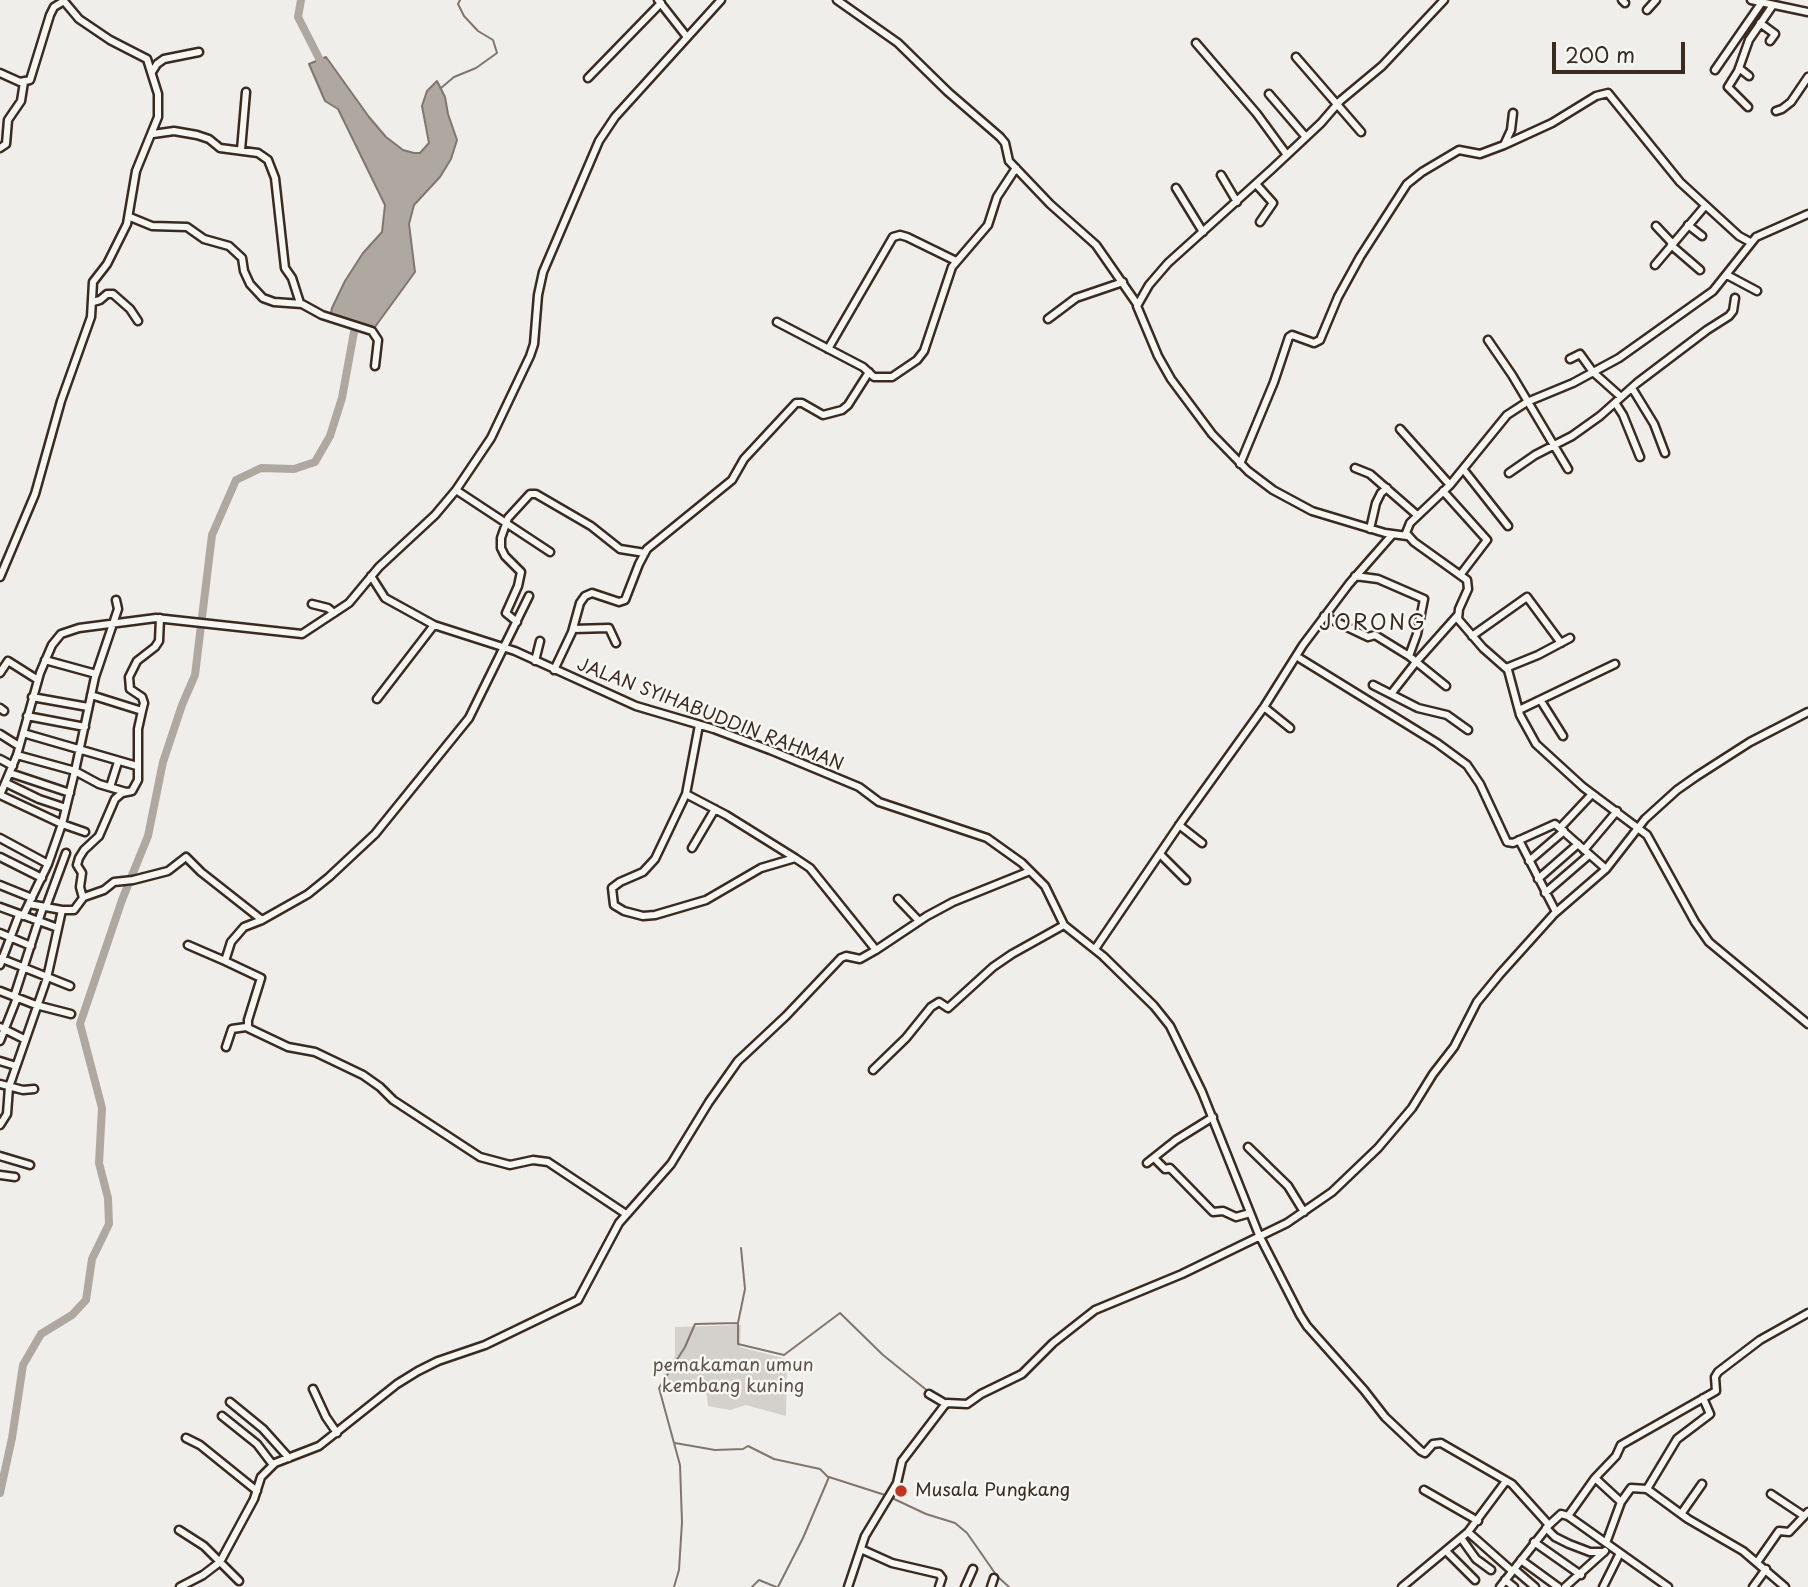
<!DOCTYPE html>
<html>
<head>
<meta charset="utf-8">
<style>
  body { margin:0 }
  #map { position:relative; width:1808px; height:1587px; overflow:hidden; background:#efeeea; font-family:"Playpen Sans",sans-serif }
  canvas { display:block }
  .scale { position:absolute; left:1552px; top:42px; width:133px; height:32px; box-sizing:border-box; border:4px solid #3b2a1e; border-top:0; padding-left:9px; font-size:21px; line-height:24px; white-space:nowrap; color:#3b2a1e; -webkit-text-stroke:5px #f6f6f2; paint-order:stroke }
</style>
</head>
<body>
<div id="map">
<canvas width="1808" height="1587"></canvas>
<div class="scale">200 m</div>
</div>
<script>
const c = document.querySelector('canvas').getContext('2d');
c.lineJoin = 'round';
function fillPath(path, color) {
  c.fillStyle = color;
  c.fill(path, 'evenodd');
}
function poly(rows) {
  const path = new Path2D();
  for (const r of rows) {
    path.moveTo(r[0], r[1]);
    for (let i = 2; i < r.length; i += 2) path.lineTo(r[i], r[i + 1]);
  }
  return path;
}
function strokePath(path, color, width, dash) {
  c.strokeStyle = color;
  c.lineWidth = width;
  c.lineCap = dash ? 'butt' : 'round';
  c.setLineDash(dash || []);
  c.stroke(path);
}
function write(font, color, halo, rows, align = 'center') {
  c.font = font + ' "Playpen Sans",sans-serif';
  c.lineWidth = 5;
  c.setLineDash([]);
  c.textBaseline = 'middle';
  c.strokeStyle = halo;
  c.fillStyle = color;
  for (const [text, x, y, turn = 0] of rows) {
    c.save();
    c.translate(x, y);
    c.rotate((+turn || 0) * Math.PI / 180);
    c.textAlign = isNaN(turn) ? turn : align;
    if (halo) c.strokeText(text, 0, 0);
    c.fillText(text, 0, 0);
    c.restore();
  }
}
fillPath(poly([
  [741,1325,740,1347,787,1359,786,1416,746,1405,730,1410,708,1406,707,1396,694,1382,675,1384,661,1380,675,1356,675,1327]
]), '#d4d1cc');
const water = poly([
  [326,57,369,117,386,137,403,150,414,153,420,153,429,143,422,106,427,91,437,81,445,97,448,114,457,140,451,159,440,177,414,205,409,224,415,272,372,331,330,317,332,308,345,281,363,253,382,232,385,205,338,109,325,101,309,64,326,57]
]);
fillPath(water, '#afa8a1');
strokePath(water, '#81766d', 2);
strokePath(poly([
  [441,88,454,77,476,68,497,53,493,40,478,31,464,16,458,4,460,0],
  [738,1324,738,1344,784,1355,840,1313,883,1355,929,1392],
  [675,1443,715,1450,743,1449,748,1446,774,1459,820,1469,828,1477],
  [892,1498,926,1514,955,1523,967,1533,997,1576,1009,1587],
  [674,1587,679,1570,682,1522,680,1465,659,1388,685,1347,695,1324,738,1323,745,1289,741,1248],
  [752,1587,759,1580,776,1587],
  [778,1587,803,1538,829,1477,885,1495]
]), '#81766d', 2);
strokePath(poly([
  [301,0,298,17,324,68],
  [0,1493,12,1438,23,1365,41,1334,72,1315,86,1300,92,1259,109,1224,108,1198,99,1163,102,1108,80,1024,122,900,148,836,163,762,182,705,195,675,212,535,236,480,261,468,294,469,315,462,330,436,342,398,356,321]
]), '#afa8a1', 8);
const minor = poly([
  [658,0,687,37],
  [837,0,898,43,948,92,1000,137,1005,143,1009,161,1050,204,1096,245,1137,304],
  [1622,0,1625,3],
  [1751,0,1808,12],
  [1647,10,1656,0],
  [1760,23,1775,34,1770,41],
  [1196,43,1257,114,1287,155],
  [1296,57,1361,132],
  [1739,68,1749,76],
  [1715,70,1762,2],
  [152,72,157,64,164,59,199,52],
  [0,73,20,82,30,80,50,15,54,7,64,1],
  [588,78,661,3],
  [1269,94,1305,136],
  [1748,107,1728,87,1738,71,1749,40,1773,5],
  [1776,111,1782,109,1791,102,1808,77],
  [153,134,174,131,197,135,209,139,220,148,258,153,268,160,275,178,285,268,292,278,300,303],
  [1504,145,1552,123,1596,96,1608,93,1680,182,1739,236,1750,242],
  [0,148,6,144,8,120,21,101,24,82],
  [241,150,246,92],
  [1221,175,1237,202],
  [1256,184,1273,203,1260,222],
  [1176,188,1203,232],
  [1808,214,1756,237,1713,291,1619,358,1573,383,1527,402,1507,415,1450,485,1410,523,1406,533,1414,542,1467,580,1468,589,1459,609,1458,619,1483,648,1508,670,1520,715,1536,744,1583,787,1647,835,1695,922,1709,942,1808,1024],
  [130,217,152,226,187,227,204,239,229,246,242,258,244,271,250,284,263,298,274,302,302,304,322,315,372,331,378,340,375,366],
  [1688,225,1702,236],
  [1656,226,1672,243],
  [1671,245,1700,270],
  [1655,265,1705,206],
  [1727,275,1757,291],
  [93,302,100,300,107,294,113,294,130,309,138,321],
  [1048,319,1076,298,1123,282],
  [777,322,863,367,874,377,892,377,917,360,924,351,952,267,988,225,997,197,1016,168],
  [1488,340,1512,375,1568,469],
  [828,349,893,237,900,235,907,237,956,261],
  [1570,359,1580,354,1593,372,1621,397],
  [1632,388,1654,424,1665,453],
  [1616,404,1623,415,1640,457],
  [1400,429,1450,485],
  [1240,464,1274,382,1289,337,1292,335,1314,343,1320,340,1338,297,1360,257,1407,184,1422,172,1459,150,1480,154,1504,145,1511,130,1513,113],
  [1355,468,1370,474,1417,515],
  [1463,469,1508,526],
  [1509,473,1535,455,1572,436,1600,416,1637,383,1707,330,1729,316,1733,311,1735,298],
  [456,490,550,552],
  [1443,491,1487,540,1461,574],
  [1370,529,1376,503,1381,493,1387,488],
  [1407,536,1385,533,1312,511,1273,490,1248,471,1212,434,1171,379,1158,356,1137,306,1149,285,1168,263,1272,169,1321,123,1340,101,1382,66,1444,0],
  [371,576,385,598,434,625,515,651,636,706,714,729,770,750,859,787,879,802,987,838,1022,863,1045,886,1064,925,1103,956,1154,1006,1170,1026,1202,1092,1259,1235,1300,1315,1307,1326,1364,1390,1385,1417,1421,1451,1425,1453,1433,1444,1441,1443,1512,1484,1549,1525,1561,1514,1568,1516,1668,1587],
  [1355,576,1378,579,1424,599,1417,634,1409,656],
  [0,577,35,494,61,401,91,317,93,282,107,264,127,224,136,171,158,117,158,94,147,59,110,40,79,19,63,0],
  [529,596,469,718,375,834,329,877,308,894,262,920,244,927,231,942,225,961,261,978,248,1020,248,1028,288,1047,315,1052,363,1075,380,1087,393,1100,480,1157,510,1165,533,1160,548,1162,626,1214],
  [116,600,118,609,95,677,75,771,99,784,126,792],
  [312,604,328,608,334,613],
  [1324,616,1368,637,1375,635,1409,656,1446,686],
  [517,622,506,613,518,586,521,572,505,556,501,548,501,538,508,518,530,494,536,494,591,526,620,549,645,553],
  [573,629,609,628,616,643],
  [1472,636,1527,597,1561,643],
  [1296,656,1437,743,1467,765,1480,784,1507,842,1513,843,1555,824,1606,869],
  [45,660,96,674],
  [535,661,540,641],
  [1506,668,1538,655,1570,638],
  [554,670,572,632,580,603,585,596,592,593,619,602,625,600,639,564,647,549,732,480,744,459,796,403,802,403,823,415,842,410,848,405,869,372],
  [0,673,8,661,38,680],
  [1373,685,1418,708,1447,715,1468,730],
  [1391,694,1416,662,1457,616],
  [32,697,88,707],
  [377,699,434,625],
  [1541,701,1563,736],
  [1264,707,1290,728],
  [0,708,4,711],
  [1519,710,1615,664],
  [142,711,144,703,142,697,130,689,129,677,137,661,155,647,159,641,160,618],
  [27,716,85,727],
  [699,725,686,794,655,859,643,872,620,882,612,888,614,905,624,911,643,916,655,915,706,900,761,868,795,858,810,868,876,950,927,916,953,902,1030,871],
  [23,733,137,766],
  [0,734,19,746],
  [17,755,75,771,62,824,0,795,17,755,40,673,52,645,61,634,79,628,156,618,302,634,349,603,379,567,435,515,456,490,491,438,530,356,534,344,538,295,543,272,599,141,615,117,721,0],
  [0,759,13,766],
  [10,773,70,793],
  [6,783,39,799,66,808],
  [110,787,118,762],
  [686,794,726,815,795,858],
  [1179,825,1202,843],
  [1560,828,1592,794],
  [0,838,48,864],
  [1519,840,1556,912],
  [692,848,715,809],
  [1584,850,1617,811],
  [1160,854,1186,880],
  [0,857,42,878],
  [1529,861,1564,831],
  [1538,879,1578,844],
  [0,885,32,898],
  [1545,893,1589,855],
  [84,897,104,890,114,882,133,880,168,871,186,857,201,872,262,920],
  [898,899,919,921],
  [0,907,58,928],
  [46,907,66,853],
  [62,910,74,910,83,898,80,887,82,873,77,865,79,858,84,850,99,836,115,799,122,793,132,791,138,780,138,729,142,711,91,695],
  [23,916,48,864,62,824,85,832],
  [0,933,31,946],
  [188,945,225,961],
  [1095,949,1182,821,1264,707,1303,645,1349,584,1392,535],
  [0,958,70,986],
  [0,965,19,915],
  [0,991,36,1005,71,1014],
  [14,997,43,907],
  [0,1027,24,1039],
  [0,1041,17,998],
  [226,1047,232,1029,246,1027],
  [0,1061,16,1066],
  [873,1070,906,1038,931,1007,939,1002,948,1008,993,967,1012,954,1064,925],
  [0,1084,23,1090,34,1089],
  [0,1125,7,1114,9,1087,47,978,62,910,29,904],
  [1248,1147,1288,1186,1304,1212],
  [0,1156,30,1165],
  [1154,1158,1165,1169,1170,1168,1213,1212,1223,1211,1236,1217,1250,1213],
  [1147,1163,1176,1140,1213,1117],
  [0,1175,15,1177],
  [313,1389,326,1417,337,1433],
  [929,1394,946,1404],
  [230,1402,263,1429,289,1458],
  [222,1416,257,1444,273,1465],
  [186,1438,200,1445,257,1491],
  [1595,1478,1621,1502,1631,1488,1647,1489,1688,1519,1743,1551,1785,1587],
  [1647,1489,1677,1439,1710,1414,1703,1398],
  [1424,1490,1478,1521],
  [1771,1494,1804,1516],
  [1681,1514,1702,1484],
  [1568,1516,1595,1478,1616,1456,1621,1445,1716,1391,1715,1377,1718,1372,1760,1340,1808,1313],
  [1546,1528,1555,1537,1569,1544,1590,1552,1604,1552],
  [179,1530,204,1546,239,1581],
  [1468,1532,1512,1571],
  [1461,1538,1476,1559,1491,1570],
  [1534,1542,1581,1575],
  [1606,1543,1621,1502],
  [863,1550,892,1563,939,1574,942,1578,939,1587],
  [1446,1551,1475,1580],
  [1521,1560,1558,1587],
  [1758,1561,1779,1531,1789,1532,1808,1512],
  [1514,1569,1535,1587],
  [1505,1580,1514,1587],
  [180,1587,203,1575,220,1562,254,1499,261,1477,275,1463,319,1446,397,1384,418,1371,438,1361,485,1345,578,1300,619,1223,671,1164,709,1102,738,1061,786,1016,841,958,846,956,860,959,876,950],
  [848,1587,865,1536,897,1483,902,1461,944,1406,947,1403,967,1404,981,1394,1022,1374,1053,1343,1095,1310,1182,1274,1287,1223,1332,1192,1378,1148,1412,1108,1433,1074,1454,1047,1477,1002,1500,974,1554,914,1606,869,1645,819,1677,790,1697,776,1750,742,1808,712],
  [965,1587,973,1569],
  [991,1587,994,1578],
  [1402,1587,1468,1532,1506,1481],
  [1500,1587,1549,1525],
  [1565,1587,1605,1551],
  [1603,1587,1620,1553],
  [1753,1587,1766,1569]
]);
strokePath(minor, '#3b2a1e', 11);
strokePath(minor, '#f6f6f2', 6);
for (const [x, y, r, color] of [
  [901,1491,7,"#c8321e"]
]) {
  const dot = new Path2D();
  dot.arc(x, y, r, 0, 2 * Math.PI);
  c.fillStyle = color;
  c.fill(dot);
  strokePath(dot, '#f6f6f2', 2.5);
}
write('18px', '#3b2a1e', '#f6f6f2', [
  ["JALAN SYIHABUDDIN RAHMAN",710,715,21]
]);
write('18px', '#61544a', '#f6f6f2', [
  ["pemakaman umun",733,1366],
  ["kembang kuning",733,1387]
]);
write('18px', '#3b2a1e', '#f6f6f2', [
  ["Musala Pungkang",915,1491]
], 'left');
c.letterSpacing = '2px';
write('21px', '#3b2a1e', '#f6f6f2', [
  ["JORONG",1373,624]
]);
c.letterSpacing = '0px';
</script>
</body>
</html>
